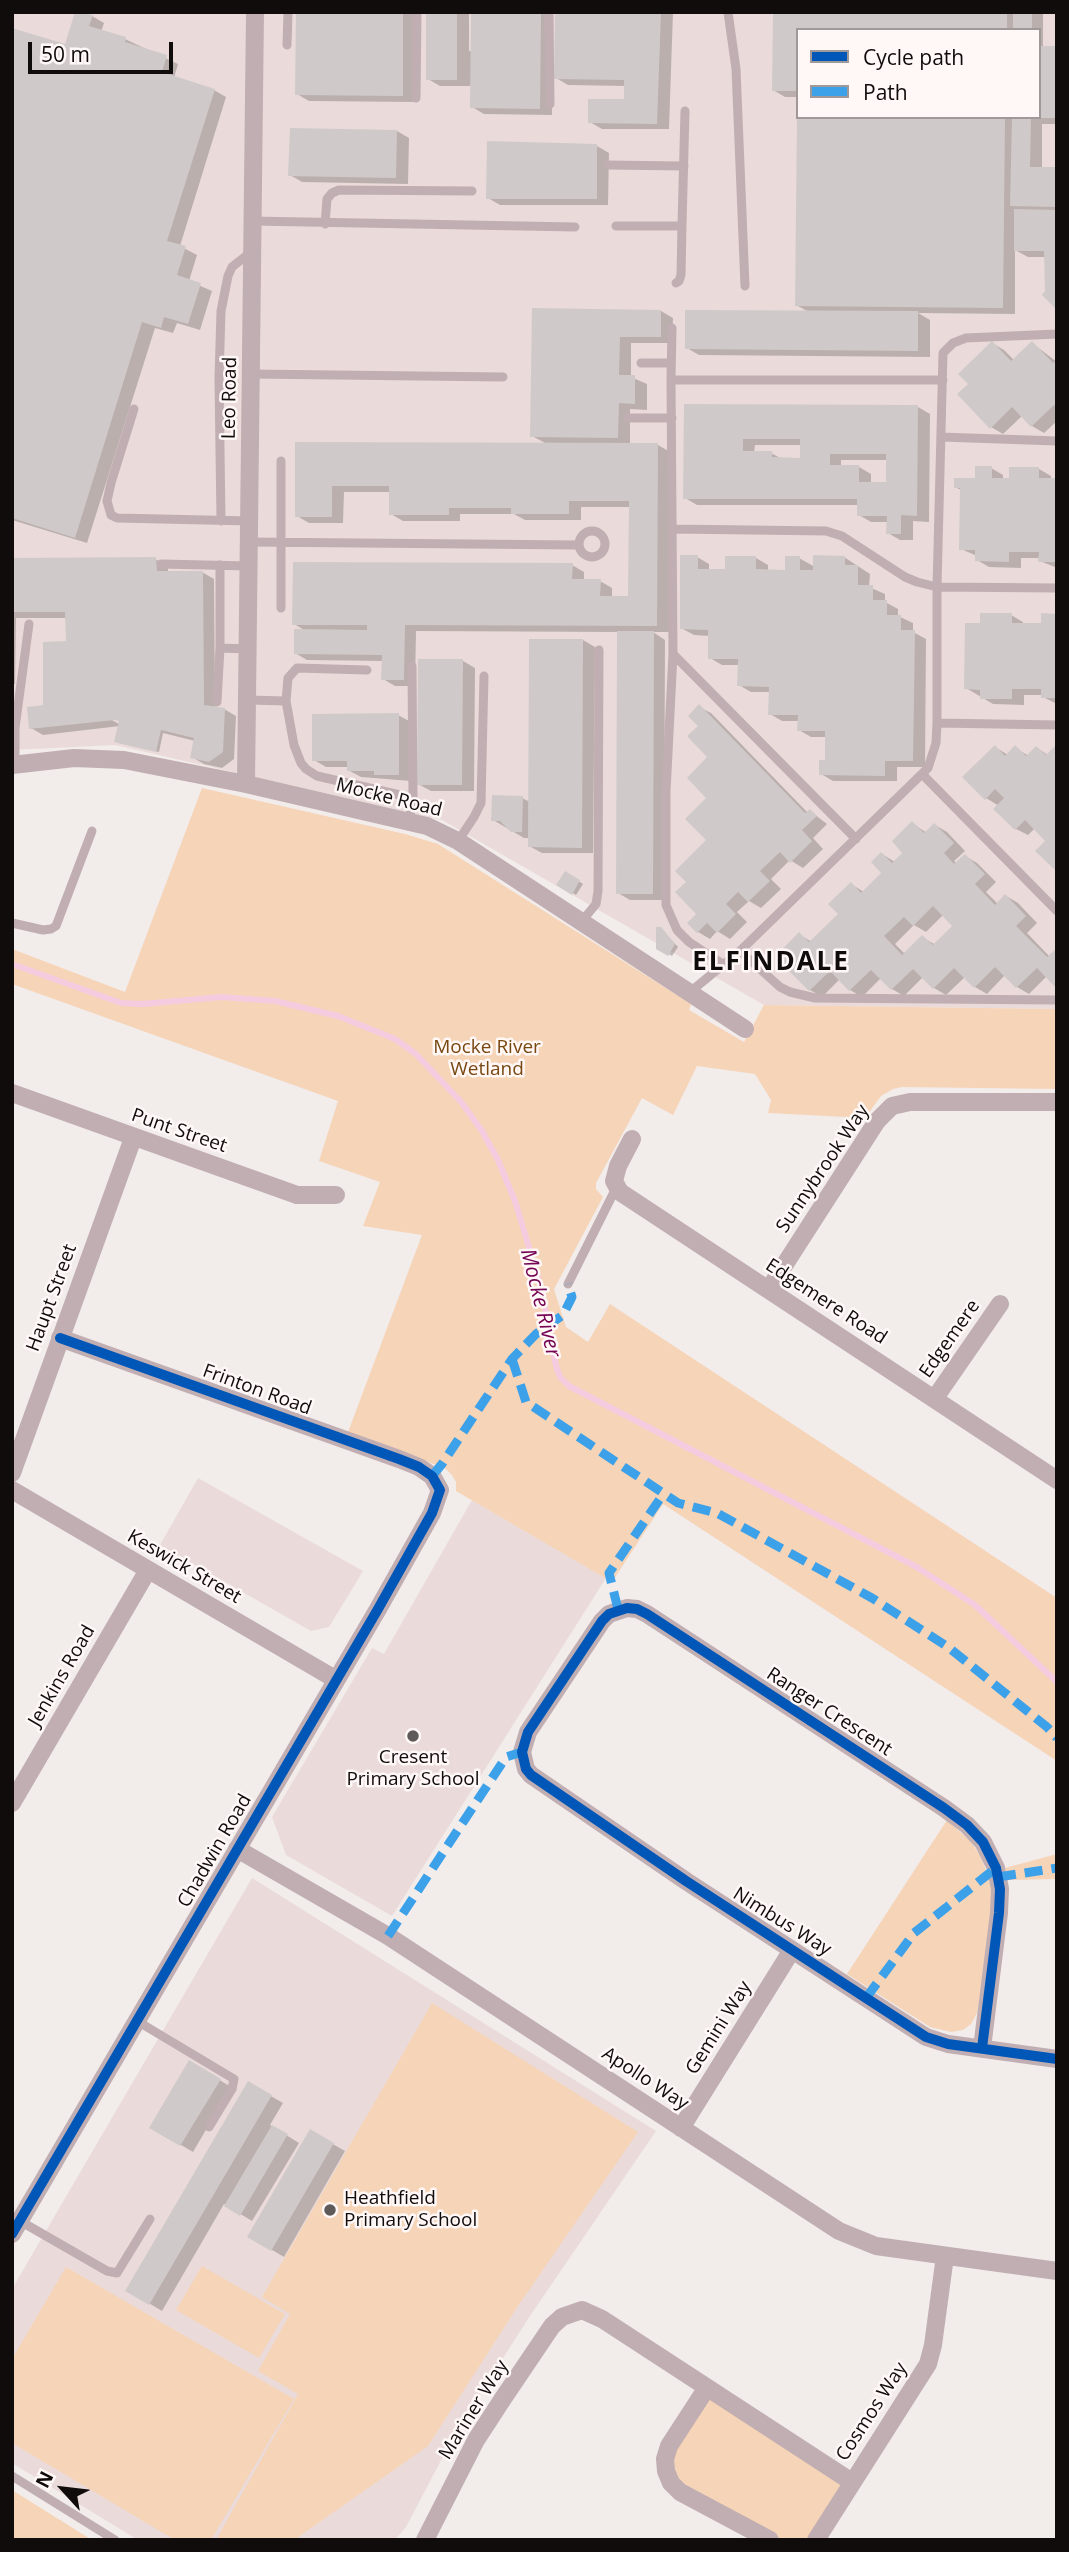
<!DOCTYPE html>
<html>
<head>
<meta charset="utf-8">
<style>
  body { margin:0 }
  #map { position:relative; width:1069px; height:2552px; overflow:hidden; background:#f2eceb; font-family:"Open Sans",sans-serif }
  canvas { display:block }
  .frame { position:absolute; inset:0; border:14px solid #100c0c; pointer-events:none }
  .legend { position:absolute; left:796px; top:28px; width:245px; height:91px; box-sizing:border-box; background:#fff8f7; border:2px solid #9f9a99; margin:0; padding:9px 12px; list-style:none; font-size:21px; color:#100c0c }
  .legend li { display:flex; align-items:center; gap:14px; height:35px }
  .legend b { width:35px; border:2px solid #9f9a99 }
  .north { position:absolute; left:28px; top:2454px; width:70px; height:70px; -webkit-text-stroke:5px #fff8f7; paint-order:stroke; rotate:297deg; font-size:19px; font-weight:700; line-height:28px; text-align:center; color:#100c0c }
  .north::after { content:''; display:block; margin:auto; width:24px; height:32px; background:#100c0c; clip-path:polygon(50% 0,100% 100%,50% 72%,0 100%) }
  .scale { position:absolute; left:28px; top:42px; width:145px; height:32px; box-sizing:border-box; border:4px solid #100c0c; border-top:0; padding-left:9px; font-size:21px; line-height:24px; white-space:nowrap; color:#100c0c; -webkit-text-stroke:5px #fff8f7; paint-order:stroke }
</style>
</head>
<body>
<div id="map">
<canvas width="1069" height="2552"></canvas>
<div class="frame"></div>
<ul class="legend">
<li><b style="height:9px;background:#0057b8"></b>Cycle path</li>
<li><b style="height:9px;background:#3da1e9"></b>Path</li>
</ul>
<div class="north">N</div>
<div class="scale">50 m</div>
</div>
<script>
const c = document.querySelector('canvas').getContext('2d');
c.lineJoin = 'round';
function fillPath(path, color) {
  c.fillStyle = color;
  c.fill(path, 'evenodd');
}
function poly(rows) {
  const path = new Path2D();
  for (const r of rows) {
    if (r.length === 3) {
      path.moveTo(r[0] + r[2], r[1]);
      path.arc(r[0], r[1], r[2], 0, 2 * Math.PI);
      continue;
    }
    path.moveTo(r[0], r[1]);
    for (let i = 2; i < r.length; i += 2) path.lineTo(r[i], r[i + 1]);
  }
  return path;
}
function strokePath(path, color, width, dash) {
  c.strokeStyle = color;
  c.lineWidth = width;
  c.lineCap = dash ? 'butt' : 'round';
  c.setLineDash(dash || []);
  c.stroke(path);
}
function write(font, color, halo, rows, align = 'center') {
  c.font = font + ' "Open Sans",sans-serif';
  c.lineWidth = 5;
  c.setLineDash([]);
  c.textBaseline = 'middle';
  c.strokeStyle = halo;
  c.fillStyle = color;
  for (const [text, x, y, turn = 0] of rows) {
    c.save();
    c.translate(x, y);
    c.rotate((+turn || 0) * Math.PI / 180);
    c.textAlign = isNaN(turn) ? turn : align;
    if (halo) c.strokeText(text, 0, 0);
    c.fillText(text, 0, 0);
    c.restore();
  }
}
fillPath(poly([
  [12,12,1057,12,1057,1009,764,1005,442,820,115,745,12,750],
  [798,30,1039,30,1039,117,798,117],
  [198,1478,363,1571,329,1627,311,1631,160,1545],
  [472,1500,606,1578,392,1916,286,1855,272,1817,372,1648,384,1654],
  [252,1878,656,2131,532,2313,459,2426,406,2527,395,2540,138,2540,12,2463,12,2289]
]), '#eadbda');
fillPath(poly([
  [202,788,405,834,438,844,691,1004,689,1010,744,1042,764,1005,1057,1009,1057,1089,902,1087,893,1089,881,1096,865,1118,768,1113,771,1100,755,1074,697,1066,673,1115,642,1098,596,1183,596,1189,603,1197,554,1289,566,1327,588,1342,610,1304,1057,1598,1057,1761,663,1504,612,1582,456,1491,456,1482,452,1475,439,1462,436,1465,348,1432,422,1235,363,1226,380,1182,319,1161,338,1101,12,984,12,949,125,992],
  [947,1820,971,1842,979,1854,990,1880,992,1898,992,1914,977,2013,971,2024,963,2030,951,2032,930,2027,847,1974],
  [1057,1854,1057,1879,1008,1880,1005,1868],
  [432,2003,638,2132,518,2306,428,2446,294,2540,216,2540,298,2394,258,2371,290,2314,262,2297],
  [202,2266,285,2314,259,2358,176,2310],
  [66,2267,294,2399,211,2540,175,2540,12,2443,12,2359],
  [706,2389,852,2482,816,2540,770,2540,671,2483,669,2446],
  [12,2490,92,2540,12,2540]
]), '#f6d4b8');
fillPath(poly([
  [77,12,92,16,104,23,101,32,125,39,178,64,174,78,214,90,226,97,180,246,197,255,189,281,212,291,200,330,177,323,173,333,155,328,87,543,12,520,12,30,66,46],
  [298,12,415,12,414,102,309,101,297,94],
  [428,12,469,12,469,51,472,51,473,12,553,12,552,115,484,114,472,107,472,86,440,86,428,79],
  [557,12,673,12,669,129,602,129,590,122,625,101,625,86,568,85,556,78],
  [774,12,1043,12,1043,48,1057,48,1057,124,1042,124,1042,169,1057,169,1057,307,1047,292,1046,257,1028,257,1015,250,1015,314,918,313,930,320,930,357,699,355,687,348,809,312,796,305,799,117,1039,117,1039,30,798,30,798,97,785,97,773,90],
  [397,131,409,138,408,184,302,182,290,175],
  [597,146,609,153,608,205,500,205,488,198],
  [534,310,661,311,673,318,672,343,631,343,631,377,647,384,647,410,630,409,630,445,658,445,670,452,669,632,653,632,665,640,664,900,630,900,618,893,619,632,416,631,415,686,395,686,383,679,383,661,307,660,295,653,306,631,294,624,572,565,584,572,584,581,600,581,612,588,612,597,630,597,631,507,581,507,581,520,525,520,514,514,460,514,460,521,403,521,391,514,391,492,344,492,343,523,309,523,297,516,297,444,547,444,532,436],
  [992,343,1004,350,1014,360,1032,343,1057,362,1057,421,1044,433,1032,426,1022,416,1003,434,991,427,970,384],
  [686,406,918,407,930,414,929,522,913,521,913,540,900,540,888,533,888,522,871,522,859,515,859,505,697,505,685,498],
  [755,445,802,445,802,459,782,459,771,453,754,453],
  [841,460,888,460,888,484,871,484,871,474,859,467,841,467],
  [991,468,1003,475,1003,480,1010,480,1039,469,1051,476,1051,480,1057,480,1057,568,1040,561,1040,558,1021,558,1021,568,989,567,977,560,977,556,961,549,961,490,955,487,977,480],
  [697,557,709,564,709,570,727,570,756,558,768,565,768,571,786,571,799,558,815,567,844,557,870,574,869,587,885,594,885,602,898,609,898,616,913,623,913,632,926,639,925,767,897,767,897,781,833,781,821,774,827,762,827,737,811,737,799,730,799,721,782,721,770,714,770,692,751,692,739,685,739,665,722,665,710,658,710,636,694,635,681,628],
  [12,559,155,559,168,566,168,573,202,572,214,579,215,708,224,709,236,716,234,759,222,768,204,764,192,757,195,741,163,733,159,752,119,743,120,726,43,735,31,728,45,707,67,643,67,618,16,618,15,684,12,684],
  [106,717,121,721,121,725],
  [1011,615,1023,622,1023,625,1043,625,1057,615,1057,704,1043,697,1043,695,1024,695,1024,705,993,704,966,688,981,625],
  [531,640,583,640,595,647,593,853,542,853,529,846,530,838,524,838,493,820,522,798,530,802],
  [463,661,475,668,474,791,431,791,418,784],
  [699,707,711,713,808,813,810,811,827,824,813,838,823,849,803,868,790,860,771,879,781,889,761,908,749,901,737,912,747,922,730,939,717,931,710,939,698,932,699,914,688,882,708,840,710,757,700,726],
  [398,715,411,722,411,781,361,777,348,770,348,767,326,767,314,760],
  [995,747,1008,755,1015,748,1029,756,1037,748,1048,755,1057,747,1057,869,1038,851,1048,841,1035,828,1028,835,1016,829,999,806,986,798],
  [912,823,927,833,935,825,947,832,965,851,954,861,957,864,965,856,977,863,996,882,986,892,998,904,1006,896,1018,903,1037,923,1027,933,1050,957,1047,976,1029,994,1017,987,1005,975,987,994,975,987,965,977,946,995,934,988,923,977,904,996,892,989,881,978,862,997,850,990,840,979,822,997,810,990,800,935,812,942,841,914,851,884,864,892,884,873,882,854,895,862,905,853],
  [944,914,955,926,934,944,922,937,905,954,895,944,914,925,926,932],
  [566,873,583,884,576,895,559,884],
  [661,929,678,947,672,956,658,948],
  [190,2062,231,2087,193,2152,151,2127],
  [248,2083,283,2103,270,2125,299,2143,252,2221,224,2204,162,2311,127,2290],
  [310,2131,345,2151,284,2257,250,2237]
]), '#0003');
strokePath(poly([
  [12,964,121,1003,142,1004,222,997,275,1001,338,1016,395,1039,416,1054,462,1103,482,1131,498,1160,515,1201,541,1287,556,1366,560,1377,569,1386,915,1566,975,1605,1057,1682]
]), '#f5cbe0', 6);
fillPath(poly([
  [75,12,93,15,89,26,126,37,125,42,167,55,162,72,215,89,167,241,186,246,177,275,201,283,188,324,164,317,161,328,142,322,75,538,12,518,12,28,65,44],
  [296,12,403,12,403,96,295,95],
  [426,12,457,12,457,80,426,80],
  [471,12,541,12,540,109,470,108],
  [555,12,661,12,657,124,588,123,588,99,624,99,624,80,554,79],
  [773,12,1007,12,1007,30,798,30,798,91,772,91],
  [1013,12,1032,12,1032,30,1013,30],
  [1039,46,1057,46,1057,118,1039,118],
  [797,117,1005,117,1003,308,795,306],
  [1012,117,1031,117,1030,167,1057,167,1057,207,1010,206],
  [290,128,397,130,396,178,288,176],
  [487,141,597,144,597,199,486,199],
  [1014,209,1057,210,1057,310,1042,295,1045,291,1044,251,1014,251],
  [532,308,661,310,661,337,620,337,619,375,635,375,635,404,619,403,618,438,530,437],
  [685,310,918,311,918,351,685,349],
  [992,341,1011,361,1032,341,1053,363,1057,360,1057,408,1054,405,1031,427,1012,407,990,429,957,394,968,384,958,374],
  [684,404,918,405,917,516,901,515,901,534,886,534,887,516,857,516,857,499,683,499],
  [743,439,800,439,800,458,772,457,772,451,743,451],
  [830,454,886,454,886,482,859,482,859,465,830,465],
  [295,442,658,443,657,626,405,625,404,680,381,680,382,655,294,654,294,629,367,630,367,625,292,625,293,562,573,563,572,579,601,579,600,596,628,596,629,501,569,501,569,514,511,514,511,508,449,508,449,515,389,515,389,486,332,486,332,517,295,517],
  [975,466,992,466,992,478,1009,478,1009,467,1039,467,1039,478,1057,478,1057,562,1038,562,1039,552,1009,552,1009,562,975,561,975,550,959,550,960,488,954,488,954,478,975,478],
  [680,555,698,555,698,569,725,569,725,556,756,556,756,569,785,570,785,556,800,556,800,570,813,570,813,555,845,556,845,565,858,565,858,585,873,585,873,600,887,600,887,615,901,615,901,630,915,630,913,761,885,761,885,776,819,775,819,760,825,760,825,731,797,731,798,715,768,715,769,687,737,686,738,659,708,659,708,630,680,629],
  [156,557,157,571,203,571,204,705,225,708,223,752,209,762,190,758,194,738,161,730,156,752,114,742,119,721,115,720,29,729,27,707,43,705,43,642,66,641,65,612,12,612,12,558],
  [980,613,1012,613,1012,623,1041,623,1041,613,1057,614,1057,698,1041,698,1041,689,1012,689,1012,699,980,699,980,690,964,689,965,623,980,623],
  [617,631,654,631,653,894,616,894],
  [529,639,583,639,582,848,528,847],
  [418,659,463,659,462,785,417,785],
  [699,704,805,813,810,809,817,816,802,830,812,841,790,863,780,852,760,871,770,881,748,902,738,892,726,904,736,914,717,933,707,923,697,933,687,923,696,914,675,892,686,882,675,871,706,840,685,819,706,798,687,778,707,757,687,736,698,726,688,716],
  [399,713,399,775,374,775,374,771,347,771,347,761,312,761,312,714],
  [1057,744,1057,869,1055,870,1035,851,1045,841,1025,820,1015,830,993,809,1004,798,995,789,985,800,962,777,995,745,1005,756,1015,745,1026,756,1036,746,1046,755],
  [492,795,523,796,522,832,511,832,500,821,491,821],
  [912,821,924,833,934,823,954,843,944,853,954,864,965,854,985,874,975,884,995,905,1005,894,1026,916,1016,926,1047,957,1057,948,1057,989,1037,968,1016,988,995,967,974,988,954,968,933,989,913,969,891,990,871,970,849,991,830,971,809,991,775,957,799,932,809,942,838,914,828,904,851,882,861,893,881,873,871,862,881,852,892,863,902,853,892,841],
  [933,906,952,926,933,945,922,935,902,955,884,936,904,917,913,926],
  [565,871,580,880,572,895,556,885],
  [656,927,661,927,675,944,668,956,656,949],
  [189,2060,221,2079,180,2146,149,2128],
  [248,2081,272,2095,149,2305,125,2291],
  [272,2125,288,2134,240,2216,224,2206],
  [310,2129,334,2143,271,2251,247,2237]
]), '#cfcac9');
strokePath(poly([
  [549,12,550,104],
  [728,12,736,69,745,286],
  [287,45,288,12],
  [416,98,417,12],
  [608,165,684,166],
  [252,221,575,227],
  [325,224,327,199,332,193,339,190,472,191],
  [616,226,682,226,681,275,679,281,676,283],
  [682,226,685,111],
  [641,363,671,363],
  [251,374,503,377],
  [671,380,672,328],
  [134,409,111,483,107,501,111,515,117,518,250,521],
  [628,418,672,418],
  [941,437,1057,441],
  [221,521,219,379,221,311,228,276,232,267,251,252],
  [673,529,826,531,842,536,905,577,917,582,937,587,1057,588],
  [592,544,13],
  [250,542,578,545],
  [161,564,249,566],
  [220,565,220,648,248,649],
  [281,608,281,461],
  [673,654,856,839],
  [247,700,286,701,294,745,301,763,306,769,317,776,413,798],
  [286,701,288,678,297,668,367,670],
  [217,702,220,648],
  [937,723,1057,725],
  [15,765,15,728,29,624],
  [922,774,1057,911],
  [409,820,413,798,412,666],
  [458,841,474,817,481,803,484,676],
  [582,921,596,904,598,891,599,650],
  [12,923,43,930,51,929,56,926,92,831],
  [740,951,780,987,790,992,815,998,1057,1000],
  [724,965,689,942,677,930,666,905,666,792,673,654,671,380,943,380],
  [690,992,740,951,928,768,936,743,937,723,937,587,943,353,953,343,966,338,1057,334],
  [568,1284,616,1188],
  [137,2021,234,2079,232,2089,209,2127],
  [20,2221,107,2271,117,2273,150,2219],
  [12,2476,115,2540]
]), '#c1aeb2', 9);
strokePath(poly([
  [12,765,74,758,124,760,246,784,427,826,458,841,745,1029],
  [246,784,255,12],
  [12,1093,297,1195,336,1195],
  [632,1139,618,1166,614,1181,620,1192,1057,1480],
  [769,1289,877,1121,892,1106,910,1102,1057,1102],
  [935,1398,1000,1304],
  [12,1473,133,1138],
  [12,1490,335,1679],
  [12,1803,148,1570],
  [237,1849,388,1936,839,2231,876,2246,1057,2271],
  [982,2048,999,1913,1000,1889,996,1868,983,1842,967,1825,944,1808,647,1614,637,1609,627,1608,609,1614,602,1621,528,1732,522,1752,526,1769,531,1775,686,1881,926,2037,948,2044,1057,2059],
  [681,2128,792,1950],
  [12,2234,378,1609,432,1513,440,1490,432,1476,419,1467,399,1459,60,1338],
  [706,2389,669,2446,665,2459,666,2471,671,2483,680,2492,770,2540],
  [425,2540,476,2440,502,2400,552,2326,562,2317,582,2310,602,2319,852,2482],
  [816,2540,928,2364,933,2345,945,2256]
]), '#c1aeb2', 18);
strokePath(poly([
  [512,1359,526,1402,678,1503,717,1513,872,1598,948,1647,1047,1727,1057,1738],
  [432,1476,442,1464,512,1359,536,1334,563,1315,572,1297,568,1284],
  [618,1609,609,1573,664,1493],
  [998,1877,1057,1868],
  [388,1936,506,1757,522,1752],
  [866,1998,914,1933,996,1868]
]), '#3da1e9', 9, [18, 9]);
strokePath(poly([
  [982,2048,999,1913,1000,1889,996,1868,983,1842,967,1825,944,1808,647,1614,637,1609,627,1608,609,1614,602,1621,528,1732,522,1752,526,1769,531,1775,686,1881,926,2037,948,2044,1057,2059],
  [12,2234,378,1609,432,1513,440,1490,432,1476,419,1467,399,1459,60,1338]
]), '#0057b8', 10);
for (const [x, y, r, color] of [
  [413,1736,7,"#5f5a5a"],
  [330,2210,7,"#5f5a5a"]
]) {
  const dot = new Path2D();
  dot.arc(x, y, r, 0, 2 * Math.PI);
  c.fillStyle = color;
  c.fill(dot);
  strokePath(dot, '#fff8f7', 2.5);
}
write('19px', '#100c0c', '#fff8f7', [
  ["Leo Road",230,398,-89],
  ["Mocke Road",389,798,14],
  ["Punt Street",179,1131,19],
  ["Sunnybrook Way",823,1169,-56],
  ["Haupt Street",52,1298,-70],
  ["Edgemere Road",826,1302,33],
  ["Edgemere",950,1339,-55],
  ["Frinton Road",257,1390,20],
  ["Keswick Street",184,1567,30],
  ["Jenkins Road",62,1676,-60],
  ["Ranger Crescent",829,1712,33],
  ["Chadwin Road",215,1851,-60],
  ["Nimbus Way",782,1922,32],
  ["Gemini Way",719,2028,-58],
  ["Apollo Way",645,2079,33],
  ["Mariner Way",474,2410,-58],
  ["Cosmos Way",872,2412,-57]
]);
write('19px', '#794811', '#fff8f7', [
  ["Mocke River",487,1048],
  ["Wetland",487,1070]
]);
write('19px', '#100c0c', '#fff8f7', [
  ["Cresent",413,1758],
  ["Primary School",413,1780],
  ["Heathfield",344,2199,"left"],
  ["Primary School",344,2221,"left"]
]);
write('italic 21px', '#750353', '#fff8f7', [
  ["Mocke River",540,1303,76]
]);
c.letterSpacing = '2px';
write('bold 26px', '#100c0c', '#fff8f7', [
  ["ELFINDALE",771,963]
]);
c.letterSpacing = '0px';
</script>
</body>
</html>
